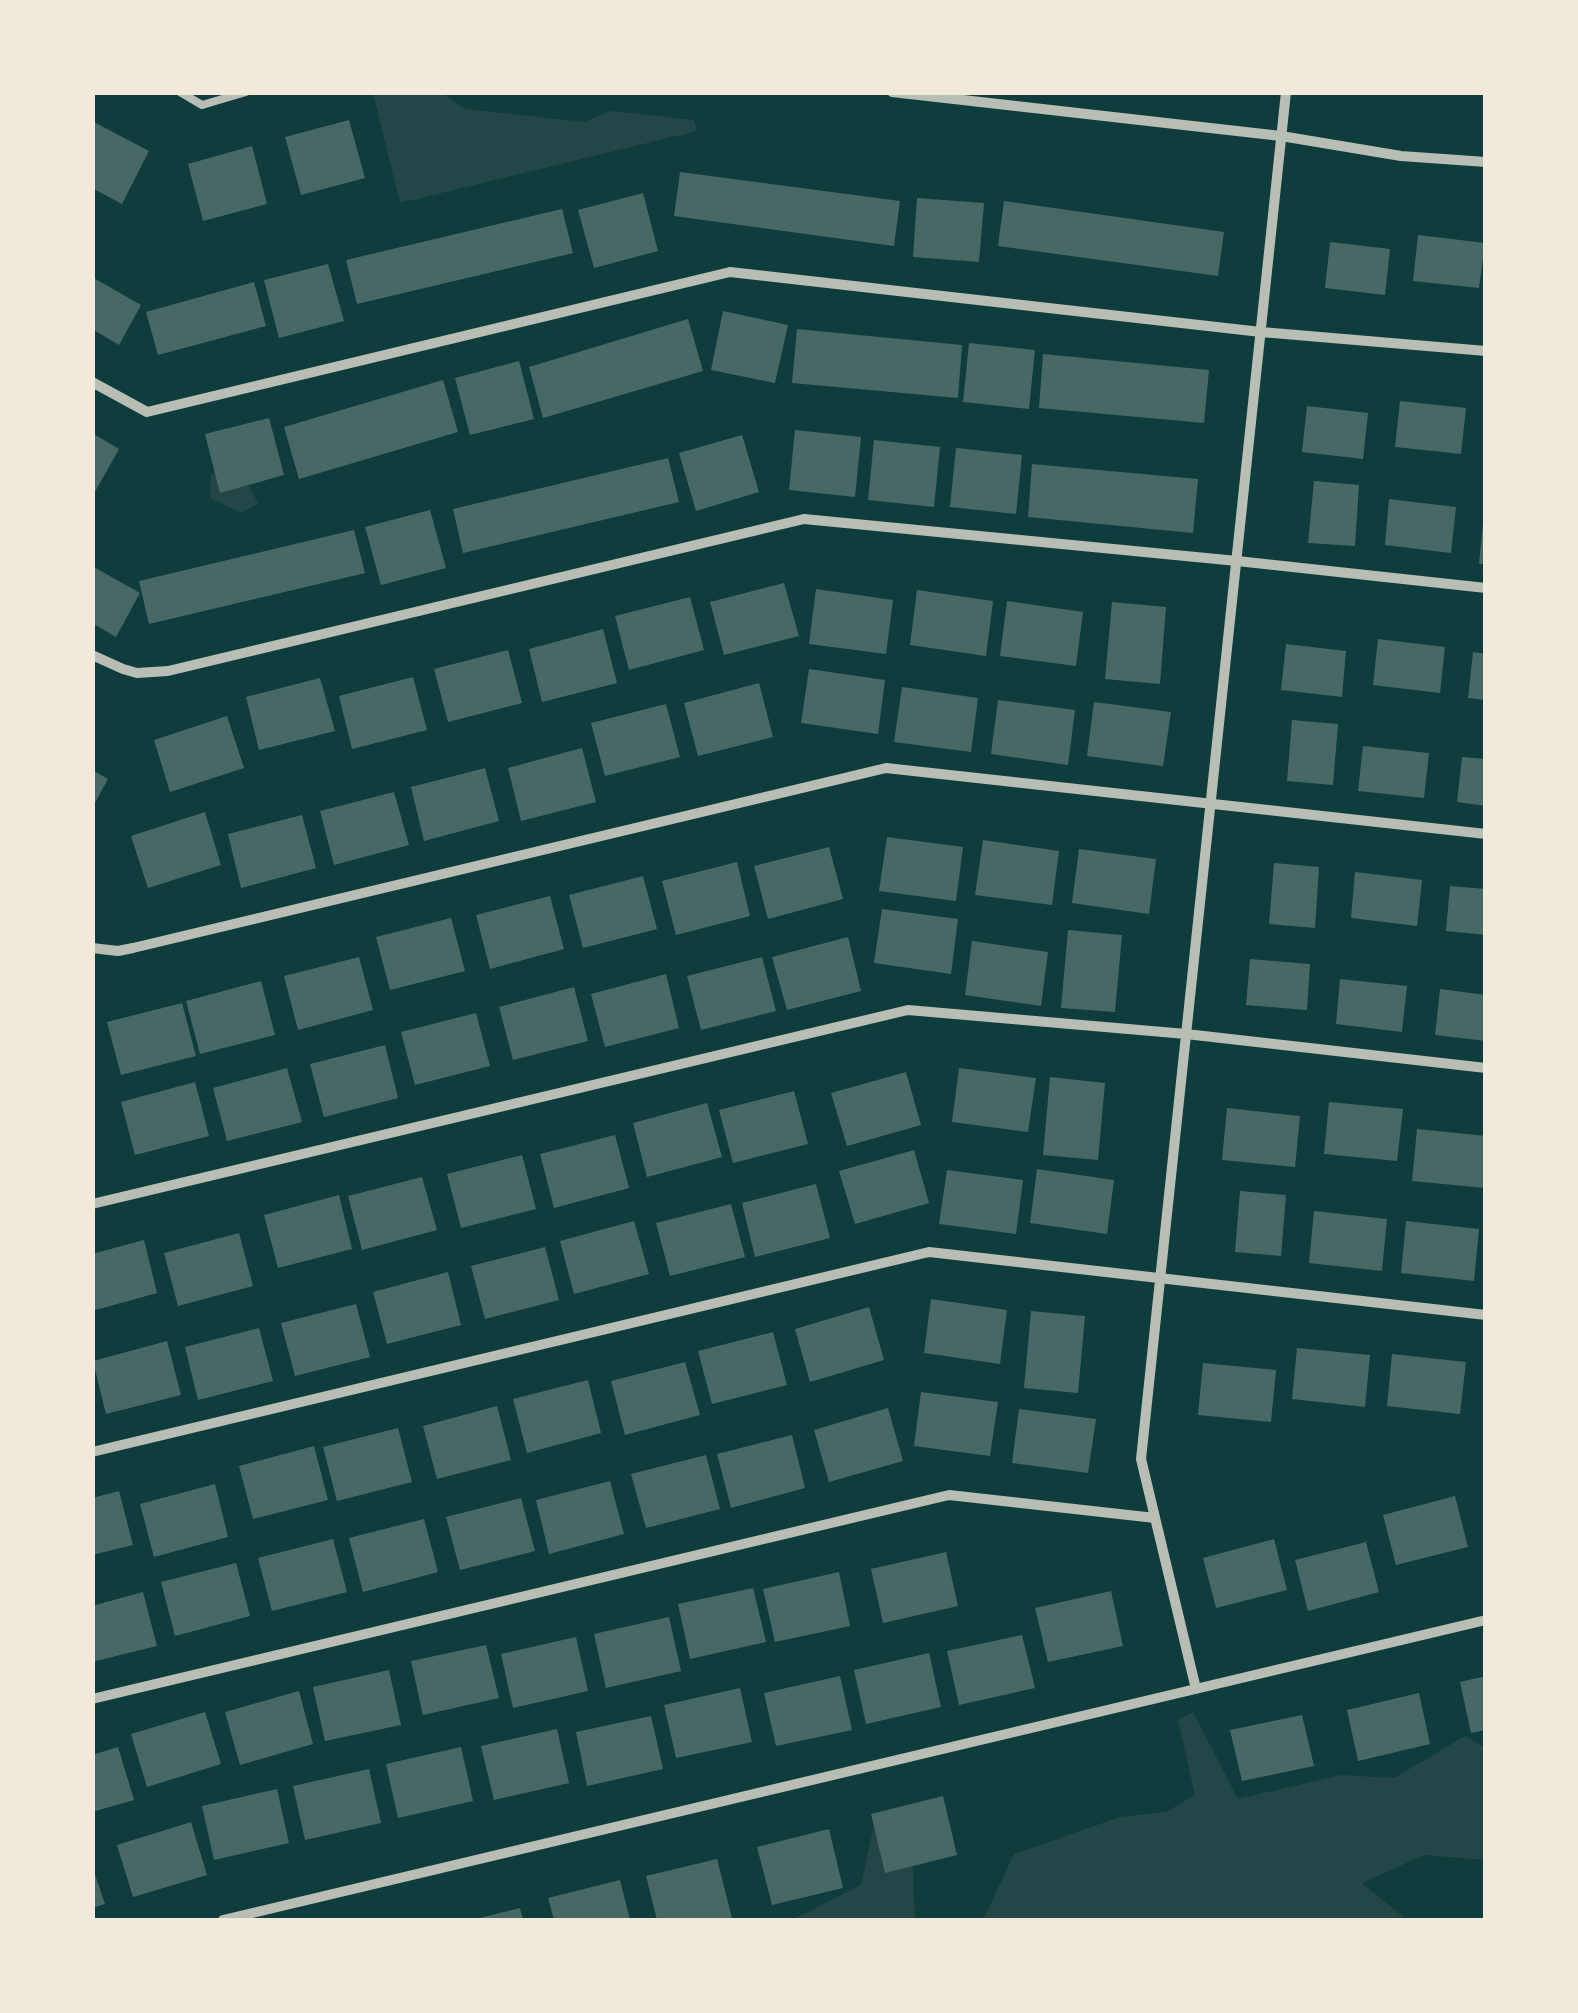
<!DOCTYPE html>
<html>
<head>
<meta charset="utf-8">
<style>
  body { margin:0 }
  #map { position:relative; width:1578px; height:2013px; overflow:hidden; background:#0f3d3e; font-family:Helvetica,sans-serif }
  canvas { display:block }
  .frame { position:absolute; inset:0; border:95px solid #f1e9da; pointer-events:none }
</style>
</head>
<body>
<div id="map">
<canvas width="1578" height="2013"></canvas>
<div class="frame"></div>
</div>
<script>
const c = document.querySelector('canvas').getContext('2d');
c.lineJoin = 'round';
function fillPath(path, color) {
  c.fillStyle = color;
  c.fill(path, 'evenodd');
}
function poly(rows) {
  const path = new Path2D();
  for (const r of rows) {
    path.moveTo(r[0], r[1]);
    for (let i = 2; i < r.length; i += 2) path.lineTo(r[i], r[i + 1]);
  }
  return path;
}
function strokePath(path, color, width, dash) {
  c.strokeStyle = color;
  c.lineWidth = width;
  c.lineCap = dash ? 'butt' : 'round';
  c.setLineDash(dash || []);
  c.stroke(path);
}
fillPath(poly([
  [373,93,442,93,465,109,584,122,610,111,694,120,697,131,400,203],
  [211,473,243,475,258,503,242,513,210,498],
  [1193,1712,1238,1799,1341,1775,1394,1778,1465,1736,1485,1748,1485,1860,1424,1855,1362,1883,1407,1920,983,1920,1014,1854,1120,1817,1166,1812,1195,1795,1178,1720],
  [874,1825,912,1849,915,1920,792,1920,861,1885]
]), '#244646');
fillPath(poly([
  [349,120,365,178,301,195,285,137],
  [92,121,149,151,122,204,92,188],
  [252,146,267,204,203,221,188,164],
  [680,172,900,201,894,246,674,216],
  [643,193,658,251,594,268,578,210],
  [917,198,984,203,979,262,913,257],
  [1004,201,1224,232,1218,276,998,246],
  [562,209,573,253,357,304,346,260],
  [1418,235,1485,243,1479,288,1413,281],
  [1330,242,1390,249,1385,295,1325,288],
  [328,264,344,321,279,338,264,280],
  [92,277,141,305,119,345,92,329],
  [254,282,266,326,158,355,146,312],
  [723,311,788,325,775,383,711,370],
  [688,319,703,371,543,418,529,367],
  [797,329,962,345,958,398,792,383],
  [969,343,1035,350,1029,409,963,402],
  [1043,354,1209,370,1204,423,1039,408],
  [519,361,534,419,470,435,455,378],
  [443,380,458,432,299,479,284,427],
  [1400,401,1466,408,1461,454,1395,447],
  [1307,406,1368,413,1363,459,1302,452],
  [269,418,284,475,220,493,205,434],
  [795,430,861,437,855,497,789,490],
  [92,433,119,449,92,497],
  [742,435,759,492,696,511,679,453],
  [874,440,940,447,934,507,868,500],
  [956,448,1022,455,1016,514,950,507],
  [668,458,679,502,463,553,453,509],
  [1032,464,1198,479,1193,533,1028,517],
  [1314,481,1359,485,1355,546,1308,543],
  [1389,499,1456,507,1451,553,1385,545],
  [430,510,446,568,381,585,365,527],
  [1483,523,1486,523,1486,564,1479,564],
  [354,530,365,573,149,624,139,581],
  [92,566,140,593,116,637,92,623],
  [784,583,799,636,724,655,710,602],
  [816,589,893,600,886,654,809,644],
  [917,590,993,601,986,656,910,645],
  [690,597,704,650,629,670,615,616],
  [1007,601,1083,612,1076,666,1000,656],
  [1112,602,1166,607,1160,684,1105,679],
  [603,629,617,683,542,702,529,649],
  [1378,639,1445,647,1440,693,1373,685],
  [1286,644,1346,651,1342,697,1281,690],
  [508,650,522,703,448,722,434,669],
  [1473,652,1486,654,1486,700,1468,698],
  [809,669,885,680,878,734,801,723],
  [413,677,427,730,352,749,339,696],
  [320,678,335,731,259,750,246,697],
  [759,683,773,737,698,756,684,703],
  [902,687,978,698,971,752,894,742],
  [998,700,1075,710,1068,765,991,754],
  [1094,702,1171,712,1163,766,1087,756],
  [666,704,680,757,605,776,591,723],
  [227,716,244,768,170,792,154,740],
  [1292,720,1338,724,1333,785,1287,781],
  [1363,746,1429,753,1424,798,1358,791],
  [582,748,596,802,521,821,508,768],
  [1462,757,1486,759,1486,806,1457,802],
  [485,768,499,821,424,841,411,787],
  [92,770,108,779,92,808],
  [394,792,409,845,334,865,320,811],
  [205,812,221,865,148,888,131,836],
  [302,815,316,868,241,888,228,834],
  [887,837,963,847,956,901,879,891],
  [983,840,1059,851,1052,905,975,895],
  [829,847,843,899,768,919,754,866],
  [1079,849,1156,859,1149,914,1072,903],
  [737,862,750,916,676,935,662,881],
  [1274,863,1319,867,1315,928,1269,924],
  [1355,872,1422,880,1417,926,1351,918],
  [643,876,657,929,583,948,569,895],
  [1450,886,1486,889,1486,935,1446,931],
  [550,896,564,949,490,969,476,915],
  [882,909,958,919,951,974,874,963],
  [451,918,465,971,390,990,376,937],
  [1068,930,1122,935,1115,1012,1061,1008],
  [848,937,861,991,787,1010,772,957],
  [972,941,1048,952,1041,1006,965,995],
  [359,957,373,1010,298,1030,284,976],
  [762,957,776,1011,701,1030,687,976],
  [1250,959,1310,964,1307,1010,1246,1005],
  [666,974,679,1028,605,1047,591,994],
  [1340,979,1407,986,1402,1032,1336,1024],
  [261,981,275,1035,200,1054,186,1001],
  [574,987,588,1041,513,1060,499,1007],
  [1440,989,1486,995,1486,1041,1435,1035],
  [182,1003,196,1056,121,1075,107,1022],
  [476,1013,490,1066,415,1085,401,1032],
  [385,1045,398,1098,324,1117,310,1064],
  [287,1068,302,1122,227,1141,213,1088],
  [959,1068,1036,1078,1028,1132,952,1122],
  [906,1072,921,1125,847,1146,831,1093],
  [1050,1077,1105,1083,1098,1160,1043,1155],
  [195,1082,209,1136,135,1155,121,1102],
  [794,1091,808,1144,733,1163,719,1110],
  [1329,1102,1403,1109,1397,1161,1324,1154],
  [707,1103,722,1157,647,1177,633,1123],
  [1227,1108,1300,1116,1295,1167,1222,1160],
  [1417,1129,1486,1136,1485,1188,1412,1181],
  [615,1135,629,1188,554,1208,540,1154],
  [914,1150,929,1203,855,1224,839,1171],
  [522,1155,536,1209,461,1228,447,1174],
  [1037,1169,1114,1180,1107,1234,1030,1223],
  [947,1170,1023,1180,1016,1234,939,1224],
  [422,1177,437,1230,362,1250,348,1196],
  [816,1184,830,1238,755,1257,742,1203],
  [1240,1191,1286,1195,1281,1256,1235,1252],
  [339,1195,352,1249,278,1268,264,1215],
  [731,1204,745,1257,670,1276,656,1223],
  [1314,1211,1387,1219,1382,1271,1309,1263],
  [634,1221,649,1274,574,1294,560,1241],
  [1406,1221,1479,1229,1474,1281,1401,1273],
  [239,1233,253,1286,178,1306,164,1253],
  [144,1240,157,1293,92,1311,92,1254],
  [545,1247,559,1300,485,1319,471,1266],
  [448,1272,461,1325,387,1344,373,1292],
  [931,1299,1007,1310,1000,1364,924,1353],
  [356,1304,370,1357,295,1376,281,1323],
  [869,1307,884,1360,810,1382,795,1329],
  [1031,1311,1085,1316,1078,1393,1024,1388],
  [259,1328,273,1381,198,1400,185,1347],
  [773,1332,787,1385,712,1404,698,1351],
  [167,1341,181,1395,106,1414,93,1361],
  [1297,1348,1370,1355,1365,1407,1292,1399],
  [1392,1354,1466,1362,1460,1414,1387,1406],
  [685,1362,700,1415,625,1435,611,1381],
  [1203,1363,1276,1370,1271,1422,1198,1415],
  [588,1380,601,1433,527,1453,513,1399],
  [921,1392,998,1402,990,1456,914,1446],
  [497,1406,511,1460,437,1479,423,1426],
  [888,1408,903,1461,829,1482,814,1430],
  [1019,1409,1096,1419,1088,1473,1012,1463],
  [398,1428,412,1482,337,1501,323,1447],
  [792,1435,805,1488,731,1508,717,1454],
  [314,1446,328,1500,253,1519,239,1466],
  [706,1455,720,1509,646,1528,631,1474],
  [610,1481,624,1534,549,1554,536,1500],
  [215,1484,228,1537,154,1557,140,1504],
  [119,1491,133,1545,92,1555,92,1498],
  [1455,1496,1468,1547,1396,1565,1383,1515],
  [521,1498,535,1551,460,1570,446,1517],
  [424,1519,438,1572,363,1592,349,1538],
  [333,1539,347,1592,272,1611,258,1558],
  [1274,1539,1287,1590,1216,1608,1203,1558],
  [1366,1542,1379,1592,1308,1611,1295,1560],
  [946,1552,958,1606,883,1623,871,1569],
  [236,1563,250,1616,175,1636,161,1582],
  [839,1572,850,1626,775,1642,763,1589],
  [753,1588,766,1642,690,1659,678,1604],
  [1111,1591,1123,1646,1048,1662,1035,1608],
  [143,1592,157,1646,92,1662,92,1606],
  [669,1617,681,1671,606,1688,594,1634],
  [1022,1635,1035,1688,959,1705,947,1651],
  [576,1637,588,1691,513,1708,501,1654],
  [486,1645,499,1698,423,1715,411,1661],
  [929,1653,941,1707,866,1724,854,1670],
  [389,1670,401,1725,325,1741,313,1687],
  [840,1676,852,1730,776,1746,764,1693],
  [1486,1676,1486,1730,1471,1733,1460,1682],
  [740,1688,752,1742,676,1758,664,1705],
  [299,1691,313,1744,240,1765,225,1712],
  [1419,1693,1430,1744,1358,1761,1347,1710],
  [205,1712,221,1764,147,1787,131,1734],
  [1302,1715,1314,1766,1242,1781,1230,1730],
  [651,1716,663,1769,587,1786,576,1732],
  [557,1729,569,1783,494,1800,481,1746],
  [118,1747,134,1800,92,1812,92,1755],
  [461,1747,473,1801,398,1818,386,1764],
  [369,1769,381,1823,305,1840,293,1786],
  [277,1789,289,1843,214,1860,202,1806],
  [943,1796,957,1855,885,1873,871,1814],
  [191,1822,207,1875,133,1897,117,1845],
  [829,1829,843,1888,772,1905,757,1847],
  [717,1859,732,1918,721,1920,657,1920,646,1876],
  [92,1866,105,1904,92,1908],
  [620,1880,630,1920,554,1920,548,1898],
  [520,1908,523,1920,476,1920,476,1919]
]), '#486865');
strokePath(poly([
  [180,92,202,105,246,92]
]), '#b8beb3', 8);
strokePath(poly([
  [892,92,1281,136,1401,156,1486,162],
  [92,382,147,412,730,272,1261,332,1486,351],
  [92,655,123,669,137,673,168,671,804,519,1237,561,1486,588],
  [92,948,118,951,133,948,886,768,1486,834],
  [92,1204,908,1010,1186,1034,1486,1068],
  [92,1452,929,1252,1486,1315],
  [1196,1689,1141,1459,1286,92],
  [92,1699,949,1495,1155,1518],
  [223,1920,1486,1620]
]), '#b8beb3', 10);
</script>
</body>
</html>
